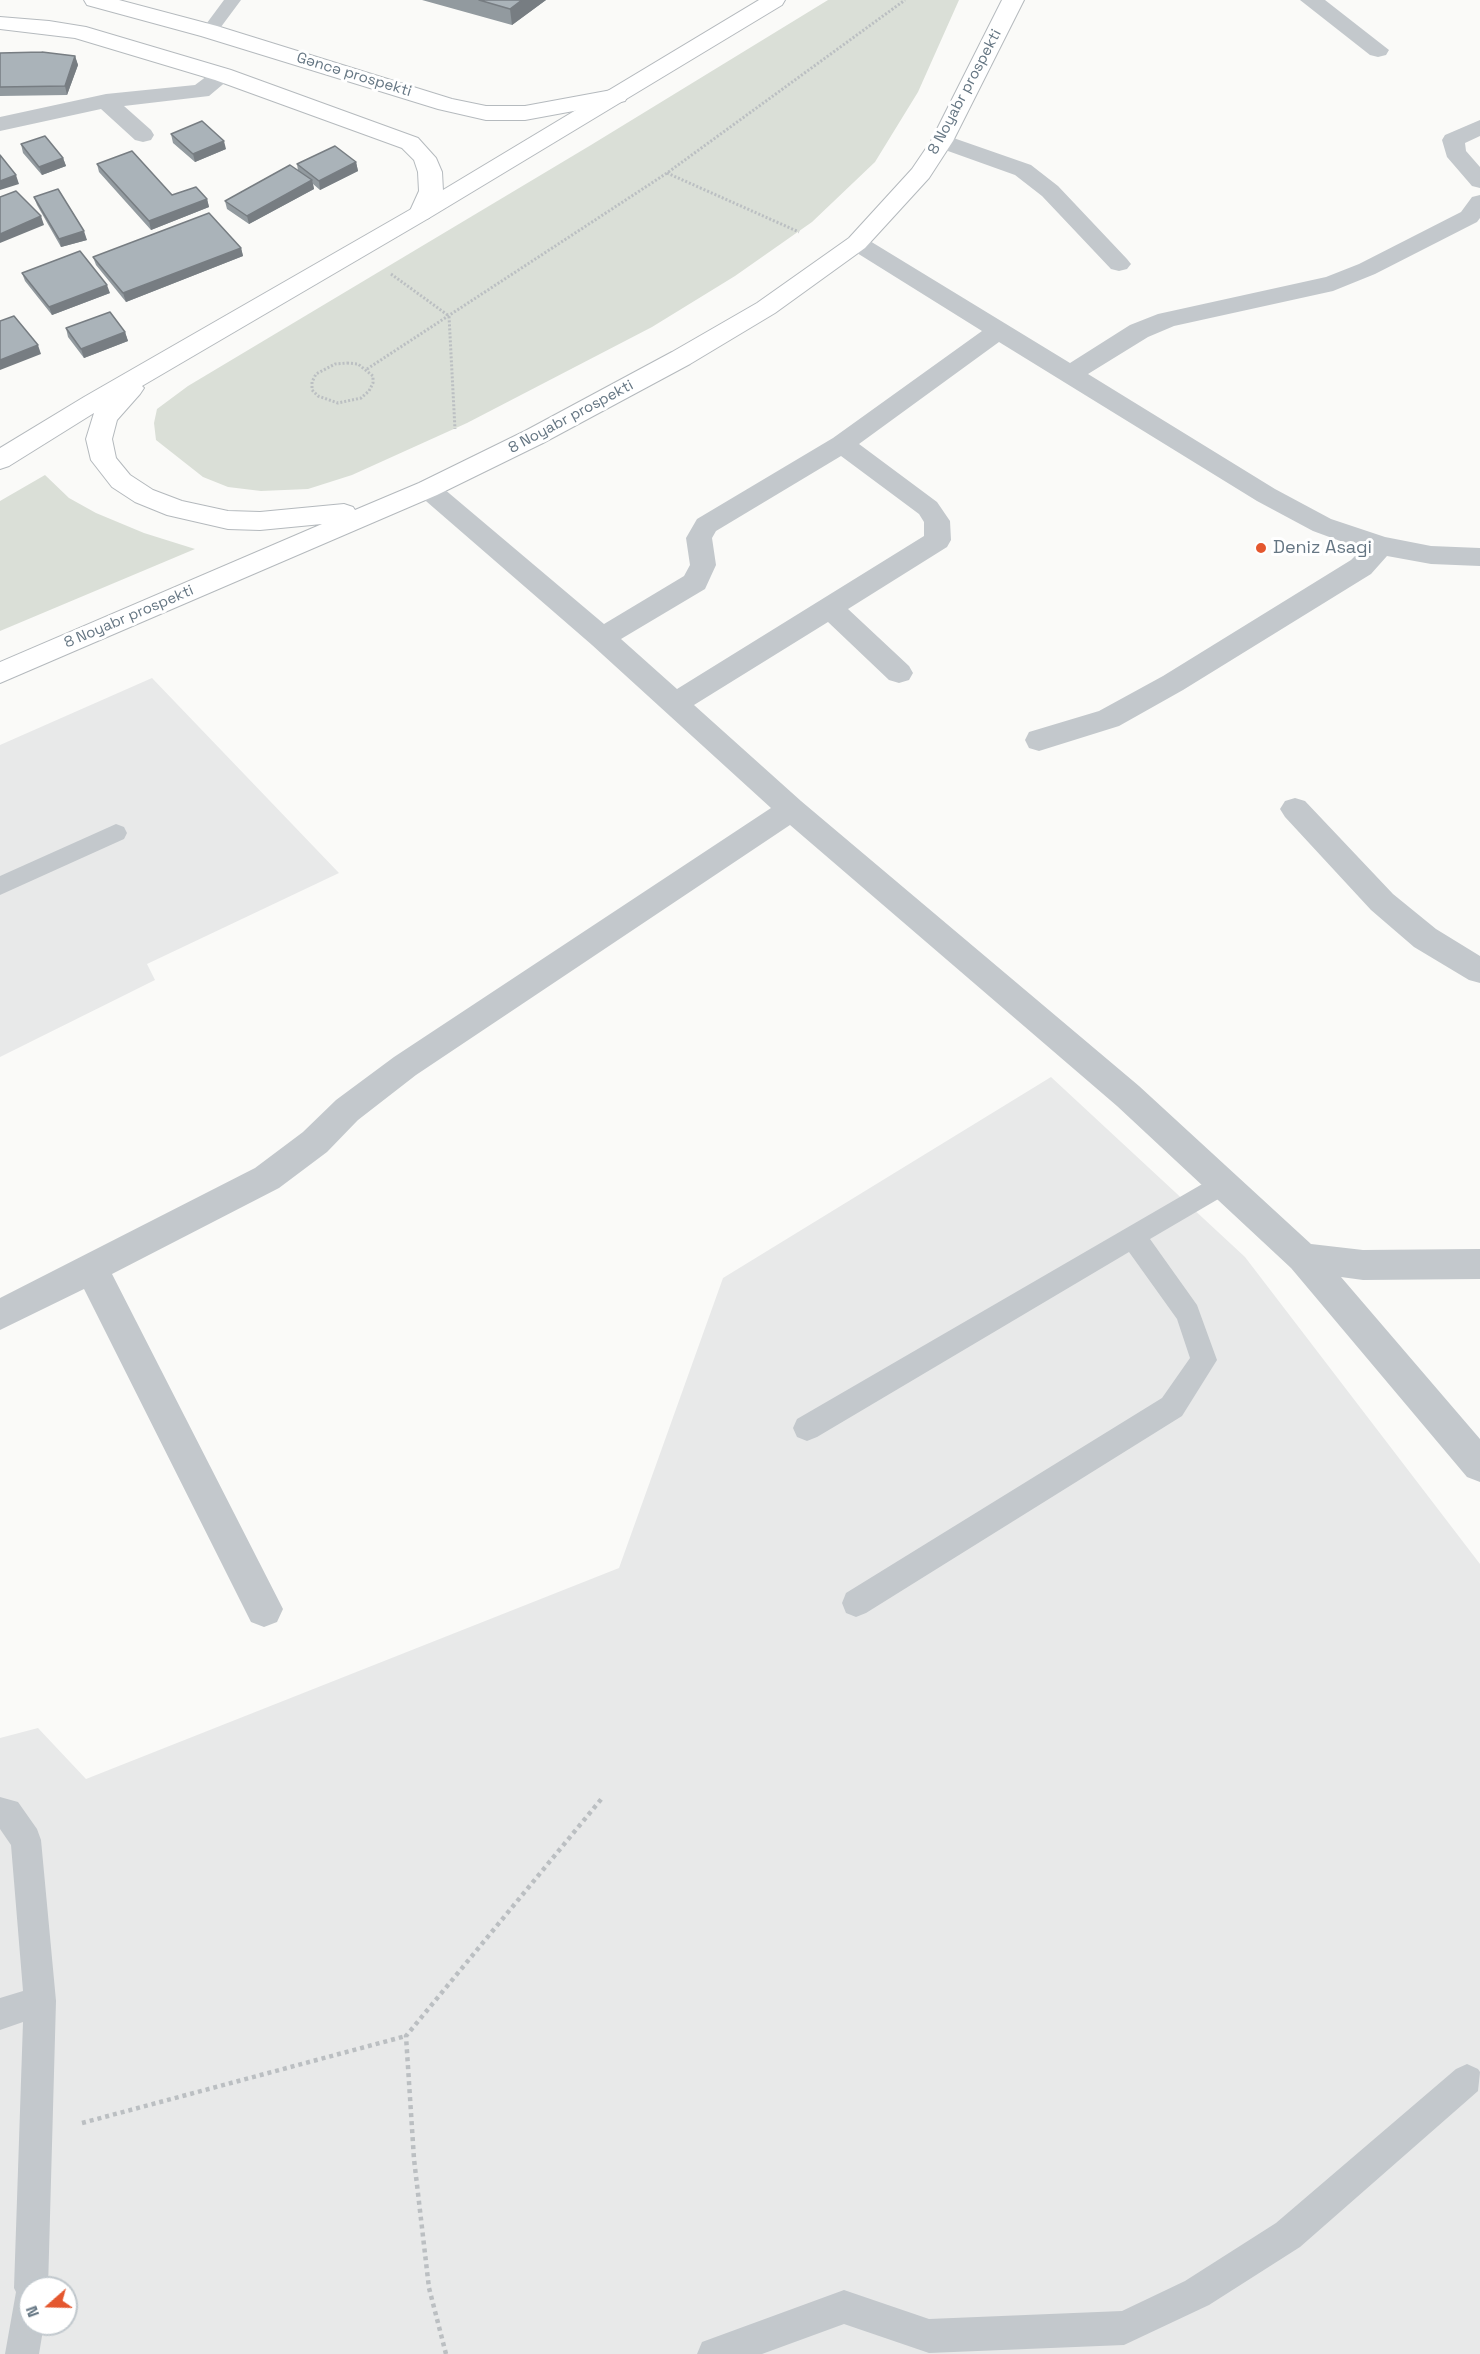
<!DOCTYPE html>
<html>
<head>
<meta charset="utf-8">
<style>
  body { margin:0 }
  #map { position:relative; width:1480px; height:2354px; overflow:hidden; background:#fafaf8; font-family:"Space Grotesk",sans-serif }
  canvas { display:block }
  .north { position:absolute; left:18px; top:2276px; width:60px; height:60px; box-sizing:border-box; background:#fff; border:2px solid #c1c8cd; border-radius:50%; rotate:250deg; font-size:16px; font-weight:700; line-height:24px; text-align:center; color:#657683 }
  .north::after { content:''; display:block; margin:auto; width:21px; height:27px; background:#e4572e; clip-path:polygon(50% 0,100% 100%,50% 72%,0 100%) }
</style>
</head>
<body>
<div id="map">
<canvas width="1480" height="2354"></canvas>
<div class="north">N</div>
</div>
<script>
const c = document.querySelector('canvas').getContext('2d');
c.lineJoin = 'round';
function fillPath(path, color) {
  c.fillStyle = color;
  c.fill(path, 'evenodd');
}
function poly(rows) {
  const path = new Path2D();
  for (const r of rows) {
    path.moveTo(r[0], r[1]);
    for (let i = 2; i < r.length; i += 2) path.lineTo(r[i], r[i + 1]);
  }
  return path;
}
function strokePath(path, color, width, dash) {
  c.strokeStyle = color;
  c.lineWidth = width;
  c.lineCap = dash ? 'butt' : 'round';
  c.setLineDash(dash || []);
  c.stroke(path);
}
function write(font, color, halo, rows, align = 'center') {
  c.font = font + ' "Space Grotesk",sans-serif';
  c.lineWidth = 6;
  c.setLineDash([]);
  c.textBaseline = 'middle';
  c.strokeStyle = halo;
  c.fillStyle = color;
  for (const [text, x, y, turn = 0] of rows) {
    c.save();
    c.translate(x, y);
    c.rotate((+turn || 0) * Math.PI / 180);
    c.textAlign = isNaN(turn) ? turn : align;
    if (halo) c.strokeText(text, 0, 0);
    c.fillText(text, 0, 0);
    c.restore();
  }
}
fillPath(poly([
  [152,678,339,873,147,964,155,980,0,1057,0,745],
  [1051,1077,1245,1257,1480,1564,1480,2354,0,2354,0,1738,38,1728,86,1779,619,1568,723,1278],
  [30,2288,66,2288,66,2324,30,2324]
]), '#e8e9e9');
fillPath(poly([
  [828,0,959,0,918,92,875,162,812,222,735,276,652,327,467,423,352,475,308,489,261,491,228,487,203,477,156,440,154,423,157,409,188,386,591,145],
  [45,475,69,498,96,513,144,533,195,549,0,631,0,501]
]), '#dadfd7');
const primary = poly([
  [84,0,119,0,217,26,452,99,486,106,525,106,617,89,625,91,628,96,625,101,617,103,525,120,486,120,438,109,201,36,87,5,84,0],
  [0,17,49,21,86,27,231,70,418,138,436,158,442,172,443,191,429,218,421,220,413,218,409,213,419,191,418,172,414,160,402,148,215,80,75,38,0,29,0,17]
]);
const highway = poly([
  [759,0,785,0,782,5,429,218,142,386,144,388,140,394,117,420,112,439,116,458,130,475,153,490,182,501,228,511,260,512,344,504,353,507,355,510,419,483,525,431,672,352,757,303,849,238,912,169,931,141,1002,0,1024,0,953,141,929,178,865,248,775,313,690,364,543,443,437,495,0,683,0,662,322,524,260,530,228,529,167,515,135,502,112,487,91,460,86,439,94,413,9,466,0,469,0,448,84,397,413,208,759,0]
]);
strokePath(primary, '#b5babe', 2);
strokePath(highway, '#b4b9bd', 2);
strokePath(poly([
  [667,173,799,232],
  [391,274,449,316,455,429],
  [347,363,358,364,373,376,373,383,369,391,361,398,338,403,318,396,312,390,312,382,316,374,335,364,347,363],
  [367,369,667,173,905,0]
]), '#bbbfc2', 3, [2, 2]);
strokePath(poly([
  [82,2123,406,2036],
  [446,2354,429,2288,414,2159,406,2036,603,1797]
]), '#bbbfc2', 4.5, [4, 4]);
fillPath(poly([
  [224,0,241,0,215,35,203,35,201,31,224,0],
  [116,824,124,827,127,833,124,839,0,895,0,876,116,824],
  [1223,1172,1232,1175,1236,1183,1232,1191,1150,1239,1197,1305,1217,1360,1182,1416,866,1613,856,1617,846,1613,842,1603,846,1593,1162,1398,1190,1358,1177,1319,1129,1252,817,1437,807,1441,797,1437,793,1428,797,1419,1223,1172],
  [0,1797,18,1802,37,1829,41,1840,56,2001,48,2288,30,2288,30,2324,44,2324,39,2354,5,2354,16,2292,14,2288,23,2022,0,2030,0,1998,23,1991,11,1845,0,1829,0,1797],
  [1467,2064,1478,2069,1480,2072,1478,2091,1300,2247,1209,2305,1124,2345,929,2353,844,2324,762,2354,697,2354,702,2342,844,2290,929,2319,1122,2311,1185,2281,1276,2223,1456,2069,1467,2064]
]), '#c3c8cc');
fillPath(poly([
  [1300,0,1325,0,1389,50,1386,55,1378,57,1370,55,1300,0],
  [223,68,231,70,234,75,209,96,124,106,151,130,154,135,151,140,143,142,135,140,101,109,0,131,0,117,106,94,195,85,215,70,223,68],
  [1480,120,1480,136,1465,143,1466,151,1480,167,1480,188,1472,186,1447,157,1442,140,1445,135,1480,120],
  [942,134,1031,165,1058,186,1127,259,1131,264,1127,269,1119,271,1111,269,1042,196,1015,175,934,146,931,141,934,136,942,134],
  [1480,195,1480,218,1477,222,1375,274,1333,291,1174,326,1148,337,1088,374,1275,489,1331,519,1385,537,1431,546,1480,548,1480,566,1431,564,1387,556,1371,574,1183,690,1119,726,1039,751,1029,748,1025,740,1029,732,1099,711,1163,676,1351,560,1362,549,1313,531,1257,501,999,342,859,444,937,502,950,521,951,540,947,547,848,609,909,666,913,673,909,680,899,683,889,680,828,622,694,705,801,801,1139,1086,1311,1244,1363,1250,1480,1249,1480,1279,1363,1280,1341,1277,1480,1439,1480,1482,1467,1477,1291,1268,1117,1106,790,825,416,1075,358,1120,327,1152,279,1188,112,1274,283,1609,277,1622,264,1627,251,1622,84,1289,0,1330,0,1298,255,1168,303,1132,336,1100,394,1057,771,808,592,645,419,495,415,489,419,483,428,480,437,483,604,624,684,576,690,565,686,538,697,519,833,438,982,331,849,248,845,243,849,238,857,236,865,238,1070,363,1130,325,1158,314,1326,277,1359,264,1461,212,1472,197,1480,195],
  [841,456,919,514,924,522,924,536,677,689,621,639,705,589,716,565,712,538,716,531,841,456],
  [1295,798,1305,801,1393,894,1436,929,1480,956,1480,983,1469,980,1414,947,1371,910,1285,817,1280,809,1285,801,1295,798]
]), '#c3c8cc');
fillPath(primary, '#fff');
fillPath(highway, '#fff');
fillPath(poly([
  [422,0,546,0,512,25],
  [0,53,75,56,78,65,67,95,0,96],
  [171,134,226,149,195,162,173,143],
  [21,144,63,158,66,166,42,175,23,153],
  [356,162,358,171,320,190,313,184,314,189,249,224,227,209,225,201,298,171,297,164],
  [97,164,172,195,207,199,209,207,151,230,99,172],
  [34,197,87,240,61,247,37,205],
  [241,248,243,256,126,302,96,265,93,257],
  [22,273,110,293,52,315,25,281],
  [66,328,125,332,128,341,84,358,68,337]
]), '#929a9f');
fillPath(poly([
  [522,0,546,0,512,25,510,9],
  [75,56,78,65,67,95,65,86],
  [224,141,226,149,195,162,193,154],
  [63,158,66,166,42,175,39,167],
  [356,162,358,171,320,190,319,181],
  [16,175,19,184,0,190,0,181],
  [312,180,314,189,249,224,247,216],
  [207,199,209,207,151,230,149,221],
  [41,216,44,225,0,243,0,234],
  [84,231,87,240,61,247,59,239],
  [241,248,243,256,126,302,123,293],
  [107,285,110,293,52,315,49,307],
  [125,332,128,341,84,358,81,349],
  [38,345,41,354,0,370,0,360]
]), '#777d82');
const building = poly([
  [479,0,522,0,510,9,479,0],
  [42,52,75,56,65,86,0,87,0,53,42,52],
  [202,121,224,141,193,154,171,134,202,121],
  [45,136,63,158,39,167,21,144,45,136],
  [335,146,356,162,319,181,297,164,335,146],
  [132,151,172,195,196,187,207,199,149,221,97,164,132,151],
  [0,155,16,175,0,181,0,155],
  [290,165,312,180,247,216,225,201,290,165],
  [58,189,84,231,59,239,34,197,58,189],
  [16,191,41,216,0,234,0,197,16,191],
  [209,213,241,248,123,293,93,257,209,213],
  [80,251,107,285,49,307,22,273,80,251],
  [110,312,125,332,81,349,66,328,110,312],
  [14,316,38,345,0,360,0,321,14,316]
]);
fillPath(building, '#aab3b9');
strokePath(building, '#777d82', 1.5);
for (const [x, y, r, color] of [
  [1261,548,6,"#e4572e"]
]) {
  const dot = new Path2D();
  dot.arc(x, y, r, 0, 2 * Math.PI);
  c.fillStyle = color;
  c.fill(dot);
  strokePath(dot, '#fff', 2);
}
write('15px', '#657683', '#fff', [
  ["Gəncə prospekti",354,75,17],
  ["8 Noyabr prospekti",965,92,-62],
  ["8 Noyabr prospekti",571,417,-28],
  ["8 Noyabr prospekti",129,617,-23]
]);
write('18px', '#657683', '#fff', [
  ["Deniz Asagi",1273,548]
], 'left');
</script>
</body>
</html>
